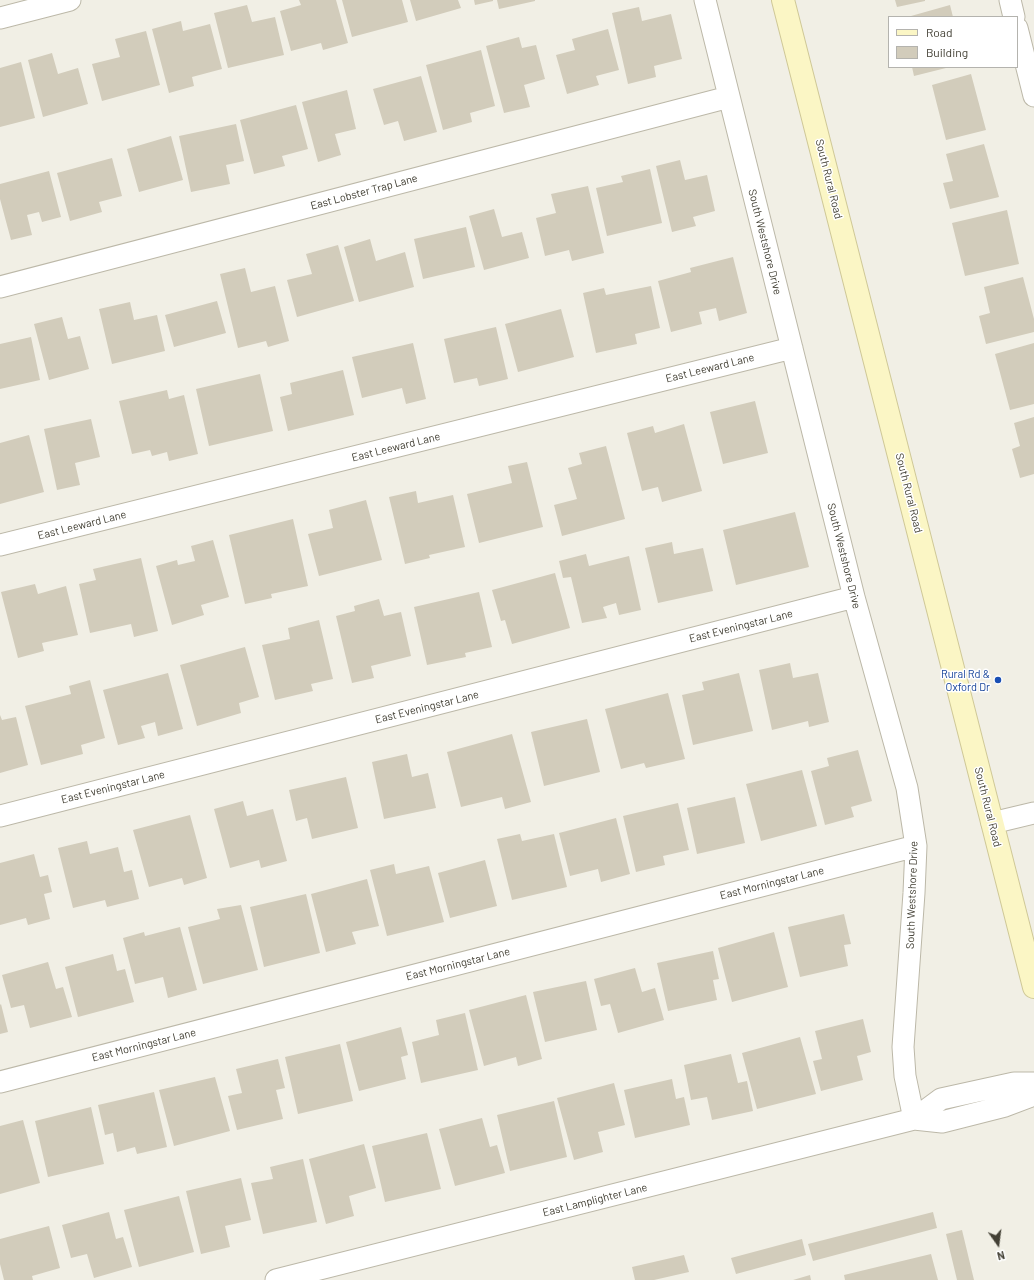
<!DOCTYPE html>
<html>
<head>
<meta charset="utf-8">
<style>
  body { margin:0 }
  #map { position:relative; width:1034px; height:1280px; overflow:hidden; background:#f1efe5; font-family:Barlow,sans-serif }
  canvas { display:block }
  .legend { position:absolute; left:888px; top:16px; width:130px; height:52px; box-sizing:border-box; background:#fff; border:1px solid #b4b3ae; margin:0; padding:5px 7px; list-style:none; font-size:12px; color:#434035 }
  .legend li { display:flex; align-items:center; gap:8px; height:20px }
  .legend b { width:20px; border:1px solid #b4b3ae }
  .north { position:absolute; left:978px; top:1224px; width:40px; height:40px; -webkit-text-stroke:3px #fff; paint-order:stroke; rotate:166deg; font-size:11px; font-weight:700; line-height:16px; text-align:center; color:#434035 }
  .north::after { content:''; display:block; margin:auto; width:14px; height:18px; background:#434035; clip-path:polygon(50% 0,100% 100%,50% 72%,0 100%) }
</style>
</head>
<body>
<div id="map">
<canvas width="1034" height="1280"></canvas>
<ul class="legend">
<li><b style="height:5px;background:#fbf6c5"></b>Road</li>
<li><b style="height:11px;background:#d2ccbb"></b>Building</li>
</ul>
<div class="north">N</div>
</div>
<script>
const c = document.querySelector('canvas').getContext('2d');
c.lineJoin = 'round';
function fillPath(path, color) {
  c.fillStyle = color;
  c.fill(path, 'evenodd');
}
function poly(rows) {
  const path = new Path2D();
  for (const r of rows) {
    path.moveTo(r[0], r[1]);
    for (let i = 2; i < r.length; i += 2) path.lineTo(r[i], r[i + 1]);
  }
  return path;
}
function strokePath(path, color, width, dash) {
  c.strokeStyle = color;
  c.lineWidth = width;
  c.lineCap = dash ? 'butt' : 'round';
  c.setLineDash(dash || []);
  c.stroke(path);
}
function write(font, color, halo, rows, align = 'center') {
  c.font = font + ' Barlow,sans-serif';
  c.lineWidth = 3;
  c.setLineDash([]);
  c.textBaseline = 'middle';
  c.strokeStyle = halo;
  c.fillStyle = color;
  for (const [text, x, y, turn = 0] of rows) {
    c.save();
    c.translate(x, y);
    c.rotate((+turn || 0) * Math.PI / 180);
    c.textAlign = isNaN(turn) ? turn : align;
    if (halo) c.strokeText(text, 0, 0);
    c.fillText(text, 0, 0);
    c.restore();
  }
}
fillPath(poly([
  [299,0,336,0,348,43,323,50,321,43,291,51,280,11,301,5],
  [342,0,402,0,408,22,352,37],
  [410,0,458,0,461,8,416,21],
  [474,0,493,0,493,1,475,5],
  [497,0,535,0,535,1,499,9],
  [895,0,925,0,925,1,897,7],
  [247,5,252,22,275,17,284,55,228,68,214,13],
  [950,5,953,17,911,17,911,16],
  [639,7,642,21,671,14,682,59,654,66,656,77,628,84,612,13],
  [181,21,183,31,210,24,222,69,192,77,194,86,169,93,152,29],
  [608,29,619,70,596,76,599,85,567,94,556,55,575,50,572,39],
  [146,31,160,85,102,101,92,64,120,57,115,39],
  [519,37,522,48,536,45,545,79,524,85,530,107,504,113,486,46],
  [481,50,495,106,470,113,472,122,443,130,426,65],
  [52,53,58,74,78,68,88,104,43,117,28,60],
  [21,62,35,118,0,127,0,68],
  [912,67,946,67,946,68,914,76],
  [971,74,986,130,946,140,932,85],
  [421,76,437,132,404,141,398,121,384,125,373,89],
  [347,90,356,129,335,134,341,155,318,162,302,102],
  [296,105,308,149,282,156,285,166,254,174,240,120],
  [236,124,244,161,226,165,230,184,191,192,179,136],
  [171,136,183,180,139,192,127,149],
  [984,144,999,197,950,209,943,183,953,181,946,154],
  [112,158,122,196,99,202,102,212,70,221,57,173],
  [680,160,685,180,707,175,715,211,693,217,696,226,672,232,656,166],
  [650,169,662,223,607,236,596,188,623,182,621,176],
  [49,171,61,217,42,222,39,212,27,215,32,235,11,240,0,199,0,184],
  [588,186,604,253,572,261,569,250,545,256,536,218,556,213,551,194],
  [494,209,502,237,522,232,529,258,484,270,469,216],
  [1007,210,1019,264,965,276,952,223],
  [466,227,475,267,423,279,414,239],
  [370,239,376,261,405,252,414,287,359,302,344,247],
  [338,245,354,301,297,317,287,280,312,274,306,254],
  [733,257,747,313,719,321,716,308,699,312,702,324,671,332,658,281,691,272,690,268],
  [245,268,251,292,275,286,289,341,268,347,266,341,238,348,220,274],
  [1023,277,1034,319,1034,332,986,344,979,316,990,313,984,287],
  [651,286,660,328,635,334,637,344,596,353,583,293,604,288,606,295],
  [217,301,226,333,174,347,165,315],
  [130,302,134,320,157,315,165,351,112,364,99,309],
  [561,309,574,357,518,372,505,324],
  [62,317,68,339,80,336,89,369,49,380,34,324],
  [496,327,508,379,479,386,477,378,454,383,444,339],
  [31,337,40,380,0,389,0,344],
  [413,343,426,399,406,404,402,388,362,398,352,357],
  [1034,343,1034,404,1010,410,995,354],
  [343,370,354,415,288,431,280,397,292,394,290,383],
  [260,374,273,431,209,446,196,389],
  [167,390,169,399,184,395,198,454,169,461,167,452,152,456,150,450,132,454,119,401],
  [755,401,768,453,723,464,710,412],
  [1034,417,1034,474,1020,478,1012,449,1020,446,1014,423],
  [91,419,100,457,75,463,80,485,57,490,44,429],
  [684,424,702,491,662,502,658,487,642,491,627,433,653,426,655,433],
  [29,435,44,492,0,504,0,443],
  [606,446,625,519,562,536,554,505,577,499,568,468,582,464,579,453],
  [527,462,543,527,479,543,467,494,512,483,508,466],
  [416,491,418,503,453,495,465,547,429,555,430,558,405,564,389,497],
  [366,500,382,560,319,576,308,534,333,528,329,510],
  [795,512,809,567,736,585,723,530],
  [293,519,308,586,271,594,272,598,245,604,229,535],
  [213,540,229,597,201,605,204,615,172,625,156,566,177,560,178,565,195,561,191,546],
  [672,542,674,554,703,548,713,591,658,603,645,548],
  [586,554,589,566,629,556,641,610,619,615,616,603,603,607,607,618,582,623,571,577,563,578,559,561],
  [141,558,158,631,134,637,131,624,90,633,79,584,96,580,93,569],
  [555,573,570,628,512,644,505,620,501,621,492,590],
  [35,584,38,594,66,586,78,635,42,643,44,651,18,658,1,592],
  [479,592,492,647,465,653,466,657,427,665,414,607],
  [379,599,384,616,401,612,411,656,371,666,374,678,352,683,336,616,355,611,354,606],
  [319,620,333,679,311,684,313,691,275,700,262,645,290,639,288,628],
  [245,647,259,697,239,703,241,713,197,726,180,665],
  [790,663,793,678,818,673,829,722,809,727,808,721,772,730,759,670],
  [168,673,183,729,158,736,155,722,141,726,145,738,118,745,103,690],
  [739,673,753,731,693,745,682,695,704,690,702,682],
  [90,680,105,738,81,745,83,754,41,765,25,706,71,694,69,686],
  [668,693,685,759,646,768,644,763,621,769,605,709],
  [0,715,2,720,16,717,28,765,0,773],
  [587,719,600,772,544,786,531,732],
  [512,734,531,802,505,809,502,797,461,807,447,752],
  [858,750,872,801,851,807,854,817,825,825,811,771,829,766,827,758],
  [407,754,412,777,428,773,436,808,384,819,372,762],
  [802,770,817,826,761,841,746,784],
  [346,777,358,828,312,839,307,818,296,821,289,790],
  [735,797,745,843,697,854,687,808],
  [243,801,247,816,273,809,287,861,261,868,259,860,230,868,214,809],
  [678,803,689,850,663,856,665,865,636,872,623,816],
  [190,815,207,878,184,885,182,878,149,887,133,830],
  [616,818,630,874,601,882,598,869,570,876,559,833],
  [520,834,522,841,554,834,567,887,512,900,497,839],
  [87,841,90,854,118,847,124,872,132,870,139,899,107,907,105,900,73,908,58,848],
  [34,854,40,877,48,875,52,892,44,894,50,919,28,925,26,918,0,925,0,863],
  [485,860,497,906,450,918,438,873],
  [394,864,396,874,429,866,444,922,387,936,370,870],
  [367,879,379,926,352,932,356,944,326,952,311,894],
  [306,894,320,953,264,967,250,907],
  [241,905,258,970,203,984,188,927,220,919,217,909],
  [844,914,851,944,844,945,848,966,800,977,788,927],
  [180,927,197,990,168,998,163,977,135,984,123,938,144,932,145,936],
  [774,932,788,987,732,1002,718,948],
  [713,951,719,979,713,980,717,1000,668,1011,657,963],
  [113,954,117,971,125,969,134,1002,78,1017,65,967],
  [48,962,56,989,63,987,72,1017,30,1028,24,1005,11,1008,2,975],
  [635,968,642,992,655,988,664,1020,618,1033,610,1004,601,1006,594,979],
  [586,981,597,1030,545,1042,533,992],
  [526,995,542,1059,518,1066,516,1057,484,1066,469,1010],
  [1,1004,8,1032,0,1034,0,1005],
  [465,1013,478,1070,421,1083,412,1042,439,1035,436,1020],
  [863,1019,871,1052,857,1056,863,1080,821,1091,813,1061,822,1059,815,1031],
  [401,1027,408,1055,401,1057,406,1079,359,1091,346,1042],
  [800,1037,816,1094,757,1109,742,1053],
  [340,1044,353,1101,298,1114,285,1057],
  [731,1054,738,1083,747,1081,753,1111,712,1120,707,1097,691,1100,684,1065],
  [278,1059,285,1088,276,1090,283,1119,237,1130,228,1096,242,1093,236,1069],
  [215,1077,230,1131,174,1146,159,1090],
  [672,1079,676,1099,684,1097,690,1125,635,1138,624,1090],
  [614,1083,625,1125,598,1132,603,1152,574,1160,557,1098],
  [154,1092,167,1147,137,1154,135,1147,117,1152,113,1133,105,1135,98,1105],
  [554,1101,567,1157,510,1171,497,1115],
  [91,1107,104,1164,48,1177,35,1121],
  [482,1118,490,1147,497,1145,505,1173,455,1186,439,1129],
  [23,1120,40,1183,0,1194,0,1126],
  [427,1133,441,1189,385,1202,372,1146],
  [364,1144,376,1188,349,1196,354,1216,326,1224,309,1159],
  [303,1159,317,1222,263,1234,251,1183,273,1179,270,1167],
  [241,1178,251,1220,225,1226,230,1247,201,1254,186,1191],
  [179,1196,194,1252,139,1267,124,1210],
  [109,1212,116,1239,123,1237,132,1267,94,1278,87,1254,71,1258,62,1225],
  [933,1212,937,1228,813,1261,808,1244],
  [49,1226,60,1268,32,1276,33,1280,4,1280,0,1264,0,1239],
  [962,1230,974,1280,957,1280,946,1234],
  [802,1239,806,1255,736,1274,731,1258],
  [931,1254,938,1280,845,1280,844,1275],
  [684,1255,689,1272,654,1280,635,1280,632,1267],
  [810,1275,811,1280,793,1280]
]), '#d2ccbb');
const street = poly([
  [705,0,854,597,907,788,916,846,914,893,903,1047,905,1076,914,1119],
  [1010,0,1014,17],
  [0,18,70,0],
  [1017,28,1034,96],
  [0,287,729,97],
  [0,545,792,348],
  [0,816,854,597],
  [992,823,1034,813],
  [0,1082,916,846],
  [914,1119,941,1099,1014,1083,1034,1083],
  [276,1280,914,1119,942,1122,1005,1106,1034,1095]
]);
const secondary = poly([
  [783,0,1034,987]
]);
strokePath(street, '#bcb8a8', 23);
strokePath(secondary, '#cfc897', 24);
strokePath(street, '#fff', 21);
strokePath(secondary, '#fbf6c5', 22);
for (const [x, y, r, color] of [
  [998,680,4,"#1a4fb4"]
]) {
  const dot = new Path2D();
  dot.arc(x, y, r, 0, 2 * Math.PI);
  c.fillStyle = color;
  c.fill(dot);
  strokePath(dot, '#fff', 1.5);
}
write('11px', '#434035', '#fff', [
  ["South Rural Road",829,179,76],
  ["East Lobster Trap Lane",364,192,-15],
  ["South Westshore Drive",765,242,76],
  ["East Leeward Lane",710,368,-14],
  ["East Leeward Lane",396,447,-14],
  ["South Rural Road",909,493,76],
  ["East Leeward Lane",82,525,-14],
  ["South Westshore Drive",844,556,76],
  ["East Eveningstar Lane",741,626,-14],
  ["East Eveningstar Lane",427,707,-14],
  ["East Eveningstar Lane",113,787,-14],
  ["South Rural Road",988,807,76],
  ["East Morningstar Lane",772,883,-14],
  ["South Westshore Drive",912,895,-88],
  ["East Morningstar Lane",458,964,-14],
  ["East Morningstar Lane",144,1045,-14],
  ["East Lamplighter Lane",595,1200,-14]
]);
write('11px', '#164399', '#fff', [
  ["Rural Rd &",990,674],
  ["Oxford Dr",990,687]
], 'right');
</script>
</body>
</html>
